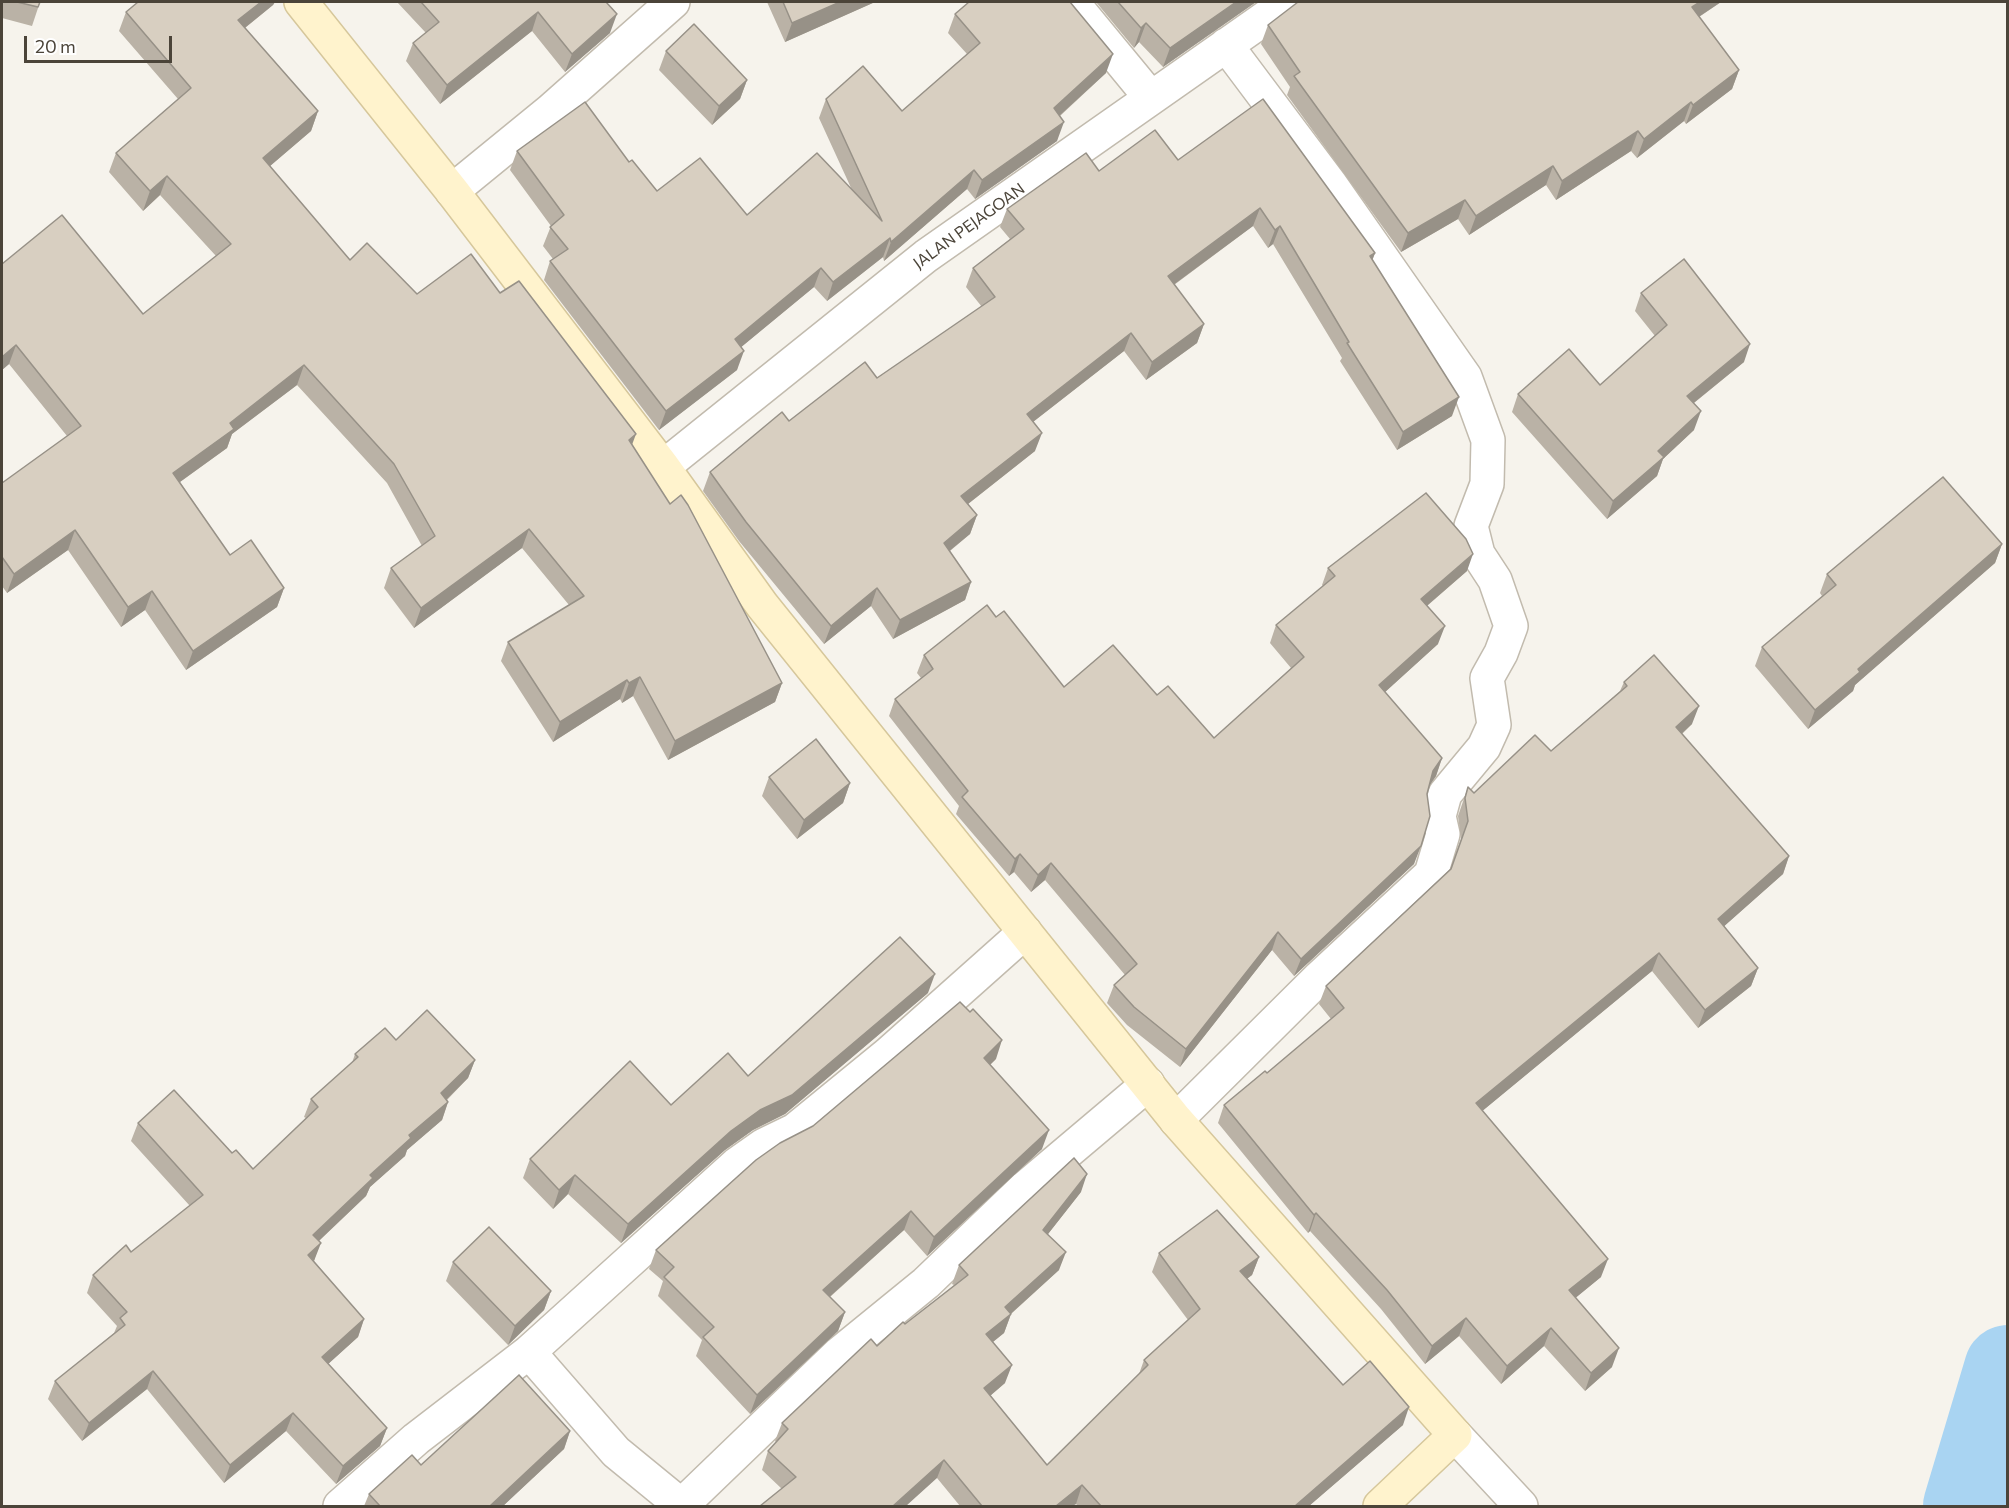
<!DOCTYPE html>
<html>
<head>
<meta charset="utf-8">
<style>
  body { margin:0 }
  #map { position:relative; width:2009px; height:1508px; overflow:hidden; background:#f6f3ec; font-family:Commissioner,sans-serif }
  canvas { display:block }
  .frame { position:absolute; inset:0; border:3px solid #4b4439; pointer-events:none }
  .scale { position:absolute; left:24px; top:36px; width:148px; height:27px; box-sizing:border-box; border:3px solid #4b4439; border-top:0; padding-left:8px; font-size:18px; line-height:21px; white-space:nowrap; color:#4b4439; -webkit-text-stroke:4px #fff; paint-order:stroke }
</style>
</head>
<body>
<div id="map">
<canvas width="2009" height="1508"></canvas>
<div class="frame"></div>
<div class="scale">20 m</div>
</div>
<script>
const c = document.querySelector('canvas').getContext('2d');
c.lineJoin = 'round';
function poly(rows) {
  const path = new Path2D();
  for (const r of rows) {
    path.moveTo(r[0], r[1]);
    for (let i = 2; i < r.length; i += 2) path.lineTo(r[i], r[i + 1]);
  }
  return path;
}
function strokePath(path, color, width, dash) {
  c.strokeStyle = color;
  c.lineWidth = width;
  c.lineCap = dash ? 'butt' : 'round';
  c.setLineDash(dash || []);
  c.stroke(path);
}
function fillPath(path, color) {
  c.fillStyle = color;
  c.fill(path, 'evenodd');
}
function write(font, color, halo, rows, align = 'center') {
  c.font = font + ' Commissioner,sans-serif';
  c.lineWidth = 4.5;
  c.setLineDash([]);
  c.textBaseline = 'middle';
  c.strokeStyle = halo;
  c.fillStyle = color;
  for (const [text, x, y, turn = 0] of rows) {
    c.save();
    c.translate(x, y);
    c.rotate((+turn || 0) * Math.PI / 180);
    c.textAlign = isNaN(turn) ? turn : align;
    if (halo) c.strokeText(text, 0, 0);
    c.fillText(text, 0, 0);
    c.restore();
  }
}
strokePath(poly([
  [1967,1506,2008,1369]
]), '#a9d4f2', 88);
const street = poly([
  [1072,2,1151,98],
  [452,191,550,111,673,2],
  [663,467,926,256,1288,2],
  [1176,1120,1320,977,1431,874,1443,834,1439,816,1445,794,1484,747,1494,725,1487,678,1501,653,1511,626,1495,580,1478,554,1471,526,1487,484,1488,440,1465,377,1331,185,1226,45],
  [529,1352,616,1452,682,1506],
  [1455,1435,1521,1506],
  [340,1506,416,1439,529,1352,737,1164,764,1145,795,1130,888,1054,1025,932],
  [681,1506,840,1353,926,1283,1026,1187,1148,1084]
]);
const secondary = poly([
  [301,2,452,191,663,467,762,605,1176,1120,1455,1435,1380,1506]
]);
strokePath(street, '#c2bbae', 36);
strokePath(secondary, '#d6c79b', 36);
strokePath(street, '#fff', 33);
strokePath(secondary, '#fff3cd', 33);
fillPath(poly([
  [2,2,40,2,32,26,2,18],
  [138,2,275,2,273,5,245,28,318,111,311,131,270,166,350,260,417,294,500,293,632,445,782,683,775,702,668,760,633,696,622,703,620,699,553,742,501,661,508,642,569,605,522,548,414,628,384,588,391,568,422,546,387,483,297,385,232,434,227,448,180,482,230,555,284,588,277,607,186,670,145,610,121,627,68,550,7,593,2,586,2,483,67,436,9,364,2,370,2,264,143,314,216,256,160,195,143,211,109,172,116,153,178,99,119,31,126,12],
  [397,2,606,2,610,33,565,72,532,31,440,104,406,61,413,43,426,33],
  [767,2,875,2,785,42],
  [1096,2,1256,2,1163,67,1139,42,1134,48],
  [1721,2,1699,17,1739,70,1732,89,1686,124,1684,121,1637,158,1631,151,1556,200,1546,185,1469,235,1458,219,1401,252,1287,95,1290,87,1261,44,1268,25],
  [955,14,1106,73,1060,116,1057,141,975,199,967,189,884,261,883,257,827,301,814,287,741,347,737,370,659,430,544,280,550,261,553,259,543,246,551,226,510,170,517,151,629,162,657,191,747,215,852,190,819,118,826,99,902,111,967,54,948,33],
  [666,51,747,80,740,99,712,125,659,70],
  [1178,160,1375,253,1372,261,1452,416,1397,450,1340,361,1342,358,1273,244,1268,248,1253,226,1174,285,1204,324,1197,343,1146,380,1124,351,1033,422,1035,451,968,504,977,515,970,534,950,551,971,582,965,600,893,639,871,606,824,644,739,541,703,491,710,472,789,421,877,378,982,307,966,287,973,268,1010,239,1000,227,1007,209,1099,171],
  [1641,293,1744,362,1694,403,1694,430,1663,459,1657,476,1607,519,1512,412,1518,394,1600,385,1655,336,1635,311],
  [2002,544,1995,563,1855,685,1853,691,1808,729,1755,666,1762,647,1822,596,1820,593,1827,574],
  [1328,568,1467,571,1427,606,1438,644,1385,692,1442,758,1436,776,1430,785,1427,794,1414,864,1294,976,1272,950,1180,1067,1127,1025,1107,1003,1114,985,1125,975,1045,880,1031,892,1014,872,1009,876,956,814,959,806,889,716,895,699,921,678,917,673,924,655,996,617,1064,687,1157,695,1214,738,1291,668,1270,643,1276,625,1323,586,1322,585],
  [1624,682,1692,724,1682,734,1789,856,1783,874,1724,926,1758,968,1751,986,1698,1028,1652,971,1482,1111,1601,1277,1575,1298,1612,1367,1585,1391,1544,1346,1501,1384,1459,1336,1425,1364,1381,1309,1310,1231,1308,1233,1218,1123,1224,1105,1267,1073,1331,1019,1319,1004,1326,986,1450,869,1461,839,1458,816,1468,787,1474,793,1551,751,1620,691],
  [769,777,850,783,843,803,797,839,762,796],
  [928,993,785,1114,753,1130,725,1150,621,1243,568,1194,553,1209,523,1178,530,1159,748,1076],
  [396,1040,475,1060,468,1078,447,1100,448,1102,442,1120,407,1150,405,1156,370,1187,366,1196,319,1241,314,1261,364,1319,358,1337,328,1364,387,1428,380,1446,336,1484,286,1431,224,1483,147,1389,82,1441,48,1399,55,1381,114,1333,117,1326,87,1293,93,1275,131,1252,190,1206,131,1141,138,1123,232,1153,253,1169,306,1118,304,1117,311,1099,352,1063,355,1054],
  [996,1059,990,1065,1042,1149,927,1256,904,1230,830,1297,845,1312,838,1331,750,1414,696,1356,702,1340,658,1296,663,1281,649,1269,656,1250],
  [1081,1192,1048,1234,1059,1270,1011,1314,1004,1333,993,1342,1005,1383,990,1396,1047,1465,1139,1374,1144,1360,1188,1320,1152,1272,1159,1253,1259,1257,1252,1275,1247,1279,1343,1385,1403,1425,1309,1506,1078,1506,1076,1504,1072,1506,960,1506,937,1478,782,1489,762,1470,768,1451,776,1442,775,1441,782,1423,954,1285,952,1284,959,1265],
  [453,1262,551,1291,544,1310,508,1345,446,1281],
  [570,1431,564,1449,503,1506,364,1506,369,1494,421,1465]
]), '#bab2a6');
fillPath(poly([
  [261,2,275,2,273,5,231,39,238,20],
  [840,2,875,2,785,42,792,23],
  [1236,2,1256,2,1163,67,1170,48],
  [1700,2,1721,2,1685,26,1692,7],
  [538,12,532,31,440,104,447,85],
  [617,14,610,33,565,72,572,54],
  [1146,23,1139,42,1134,48,1141,28],
  [1113,54,1106,73,1047,127,1054,108],
  [1739,70,1732,89,1686,124,1693,105],
  [747,80,740,99,712,125,719,106],
  [1691,102,1684,121,1637,158,1644,139],
  [318,111,311,131,256,178,263,158],
  [1064,122,1057,141,975,199,982,180],
  [1638,131,1631,151,1556,200,1562,181],
  [1553,166,1546,185,1469,235,1476,216],
  [974,170,967,189,884,261,891,242],
  [167,176,160,195,143,211,150,191],
  [1465,200,1458,219,1401,252,1408,233],
  [1260,208,1253,226,1161,294,1168,276],
  [1280,226,1273,244,1268,248,1275,230],
  [890,238,883,257,827,301,833,282],
  [1375,253,1368,271,1370,256],
  [821,268,814,287,728,358,735,339],
  [1204,324,1197,343,1146,380,1152,362],
  [1131,333,1124,351,1020,432,1027,414],
  [1750,344,1744,362,1680,414,1687,396],
  [16,345,9,364,2,370,2,357],
  [744,351,737,370,659,430,666,411],
  [304,365,297,385,232,434,227,448,166,492,173,473,230,423],
  [1459,397,1452,416,1397,450,1403,432],
  [1701,411,1694,430,1663,459,1657,476,1607,519,1613,501,1658,451],
  [1042,433,1035,451,954,515,961,496],
  [636,434,629,453,629,440],
  [977,515,970,534,937,561,944,543],
  [529,529,522,548,414,628,421,608],
  [75,530,68,550,7,593,14,574],
  [2002,544,1995,563,1855,685,1853,691,1808,729,1815,710,1858,669],
  [1473,554,1467,571,1415,616,1421,599],
  [971,582,965,600,893,639,900,620],
  [284,588,277,607,186,670,193,651],
  [877,588,871,606,824,644,831,626],
  [152,591,145,610,121,627,128,607],
  [1445,626,1438,644,1373,703,1379,685],
  [640,677,633,696,622,703,629,683],
  [627,680,620,699,553,742,560,722],
  [782,683,775,702,668,760,675,741],
  [1699,706,1692,724,1669,745,1676,727],
  [1442,758,1436,776,1427,789,1433,771],
  [850,783,843,803,797,839,804,820],
  [1421,846,1414,864,1294,976,1301,959],
  [1020,854,1014,872,1009,876,1015,859],
  [1789,856,1783,874,1712,937,1718,919],
  [1051,863,1045,880,1031,892,1038,875],
  [1278,932,1272,950,1180,1067,1186,1049],
  [1659,953,1652,971,1469,1122,1476,1103],
  [1758,968,1751,986,1698,1028,1705,1010],
  [935,974,928,993,785,1114,753,1130,725,1150,621,1243,628,1224,731,1131],
  [1002,1040,996,1059,977,1077,984,1058],
  [475,1060,468,1078,435,1111,441,1093],
  [448,1102,442,1120,407,1150,405,1156,370,1187,366,1196,306,1253,313,1235,370,1175,409,1135],
  [1049,1130,1042,1149,927,1256,934,1237],
  [1087,1174,1081,1192,1037,1248,1043,1230],
  [575,1175,568,1194,553,1209,559,1190],
  [911,1211,904,1230,817,1308,823,1290],
  [1316,1213,1310,1231,1308,1233,1314,1215],
  [321,1243,314,1261,308,1255],
  [1066,1252,1059,1270,1005,1319,1011,1314,1004,1333,979,1353,986,1334,1005,1307],
  [1259,1257,1252,1275,1233,1289,1240,1271],
  [1608,1259,1601,1277,1562,1309,1569,1290],
  [551,1291,544,1310,508,1345,515,1326],
  [845,1312,838,1331,750,1414,757,1395],
  [1466,1318,1459,1336,1425,1364,1432,1346],
  [364,1319,358,1337,316,1375,322,1357],
  [1551,1328,1544,1346,1501,1384,1507,1366],
  [1619,1348,1612,1367,1585,1391,1591,1373],
  [1012,1365,1005,1383,977,1407,984,1388],
  [153,1371,147,1389,82,1441,89,1423],
  [1409,1407,1403,1425,1309,1506,1295,1506],
  [293,1413,286,1431,224,1483,230,1465],
  [387,1428,380,1446,336,1484,343,1466],
  [570,1431,564,1449,503,1506,490,1506],
  [944,1460,937,1478,906,1506,893,1506],
  [1082,1485,1076,1504,1072,1506,1056,1506]
]), '#979187');
const building = poly([
  [17,2,40,2,38,7,17,2],
  [138,2,261,2,238,20,318,111,263,158,350,260,367,243,417,294,471,254,500,293,519,281,636,434,629,440,670,504,681,495,688,505,782,683,675,741,640,677,629,683,627,680,560,722,508,642,584,596,529,529,421,608,391,568,435,536,394,464,304,365,230,423,234,429,173,473,230,555,251,540,284,588,193,651,152,591,128,607,75,530,14,574,2,557,2,483,81,426,16,345,2,357,2,264,62,215,143,314,231,244,167,176,150,191,116,153,191,88,126,12,138,2],
  [421,2,606,2,617,14,572,54,538,12,447,85,413,43,439,22,421,2],
  [783,2,840,2,792,23,783,2],
  [969,2,1070,2,1113,54,1054,108,1064,122,982,180,974,170,891,242,890,238,833,282,821,268,735,339,744,351,666,411,550,261,568,249,550,227,564,215,517,151,585,102,629,162,632,160,657,191,700,158,747,215,817,153,882,221,826,99,863,66,902,111,980,43,955,14,969,2],
  [1118,2,1236,2,1170,48,1146,23,1141,28,1118,2],
  [1298,2,1700,2,1692,7,1739,70,1693,105,1691,102,1644,139,1638,131,1562,181,1553,166,1476,216,1465,200,1408,233,1294,76,1300,72,1268,25,1298,2],
  [694,24,747,80,719,106,666,51,694,24],
  [1263,99,1375,253,1370,256,1459,397,1403,432,1347,343,1349,342,1280,226,1275,230,1260,208,1168,276,1204,324,1152,362,1131,333,1027,414,1042,433,961,496,977,515,944,543,971,582,900,620,877,588,831,626,746,522,710,472,782,412,789,421,865,362,877,378,995,297,973,268,1024,229,1007,209,1086,153,1099,171,1155,130,1178,160,1263,99],
  [1684,259,1750,344,1687,396,1701,411,1658,451,1664,457,1613,501,1518,394,1569,349,1600,385,1667,325,1641,293,1684,259],
  [1943,477,2002,544,1858,669,1860,672,1815,710,1762,647,1836,585,1827,574,1943,477],
  [1426,493,1466,539,1473,554,1421,599,1445,626,1379,685,1442,758,1433,771,1427,794,1430,816,1421,846,1301,959,1278,932,1186,1049,1134,1007,1114,985,1137,964,1051,863,1038,875,1020,854,1015,859,962,797,968,791,895,699,933,669,924,655,987,605,996,617,1004,611,1064,687,1113,645,1157,695,1168,686,1214,738,1304,657,1276,625,1335,576,1328,568,1426,493],
  [1654,655,1699,706,1676,727,1789,856,1718,919,1758,968,1705,1010,1659,953,1476,1103,1608,1259,1569,1290,1619,1348,1591,1373,1551,1328,1507,1366,1466,1318,1432,1346,1387,1290,1316,1213,1314,1215,1224,1105,1265,1071,1267,1073,1344,1008,1326,986,1451,869,1468,821,1465,798,1468,787,1474,793,1535,735,1551,751,1627,686,1624,682,1654,655],
  [816,739,850,783,804,820,769,777,816,739],
  [900,937,935,974,792,1095,760,1110,731,1131,628,1224,575,1175,559,1190,530,1159,630,1061,671,1105,728,1053,748,1076,900,937],
  [960,1002,970,1012,973,1009,1002,1040,984,1058,1049,1130,934,1237,911,1211,823,1290,845,1312,757,1395,703,1337,714,1327,664,1277,674,1267,656,1250,756,1160,780,1143,813,1126,960,1002],
  [427,1010,475,1060,441,1093,448,1102,409,1135,411,1138,370,1175,373,1178,313,1235,321,1243,308,1255,364,1319,322,1357,387,1428,343,1466,293,1413,230,1465,153,1371,89,1423,55,1381,125,1325,120,1318,127,1312,93,1275,126,1245,131,1252,203,1195,138,1123,174,1090,232,1153,236,1150,253,1169,318,1107,311,1099,358,1057,355,1054,385,1028,396,1040,427,1010],
  [1074,1158,1087,1174,1043,1230,1066,1252,1005,1307,1011,1314,986,1334,1012,1365,984,1388,1047,1465,1148,1365,1144,1360,1200,1309,1159,1253,1217,1210,1259,1257,1240,1271,1343,1385,1370,1361,1409,1407,1295,1506,1101,1506,1082,1485,1056,1506,982,1506,944,1460,893,1506,760,1506,796,1477,768,1451,788,1429,782,1423,871,1339,877,1346,903,1322,905,1324,968,1275,959,1265,1074,1158],
  [489,1227,551,1291,515,1326,453,1262,489,1227],
  [519,1375,570,1431,490,1506,379,1506,380,1506,369,1494,412,1455,421,1465,519,1375]
]);
fillPath(building, '#d8cfc1');
strokePath(building, '#979187', 1.5);
write('16px', '#4b4439', '#fff', [
  ["JALAN PEJAGOAN",969,226,-36]
]);
</script>
</body>
</html>
